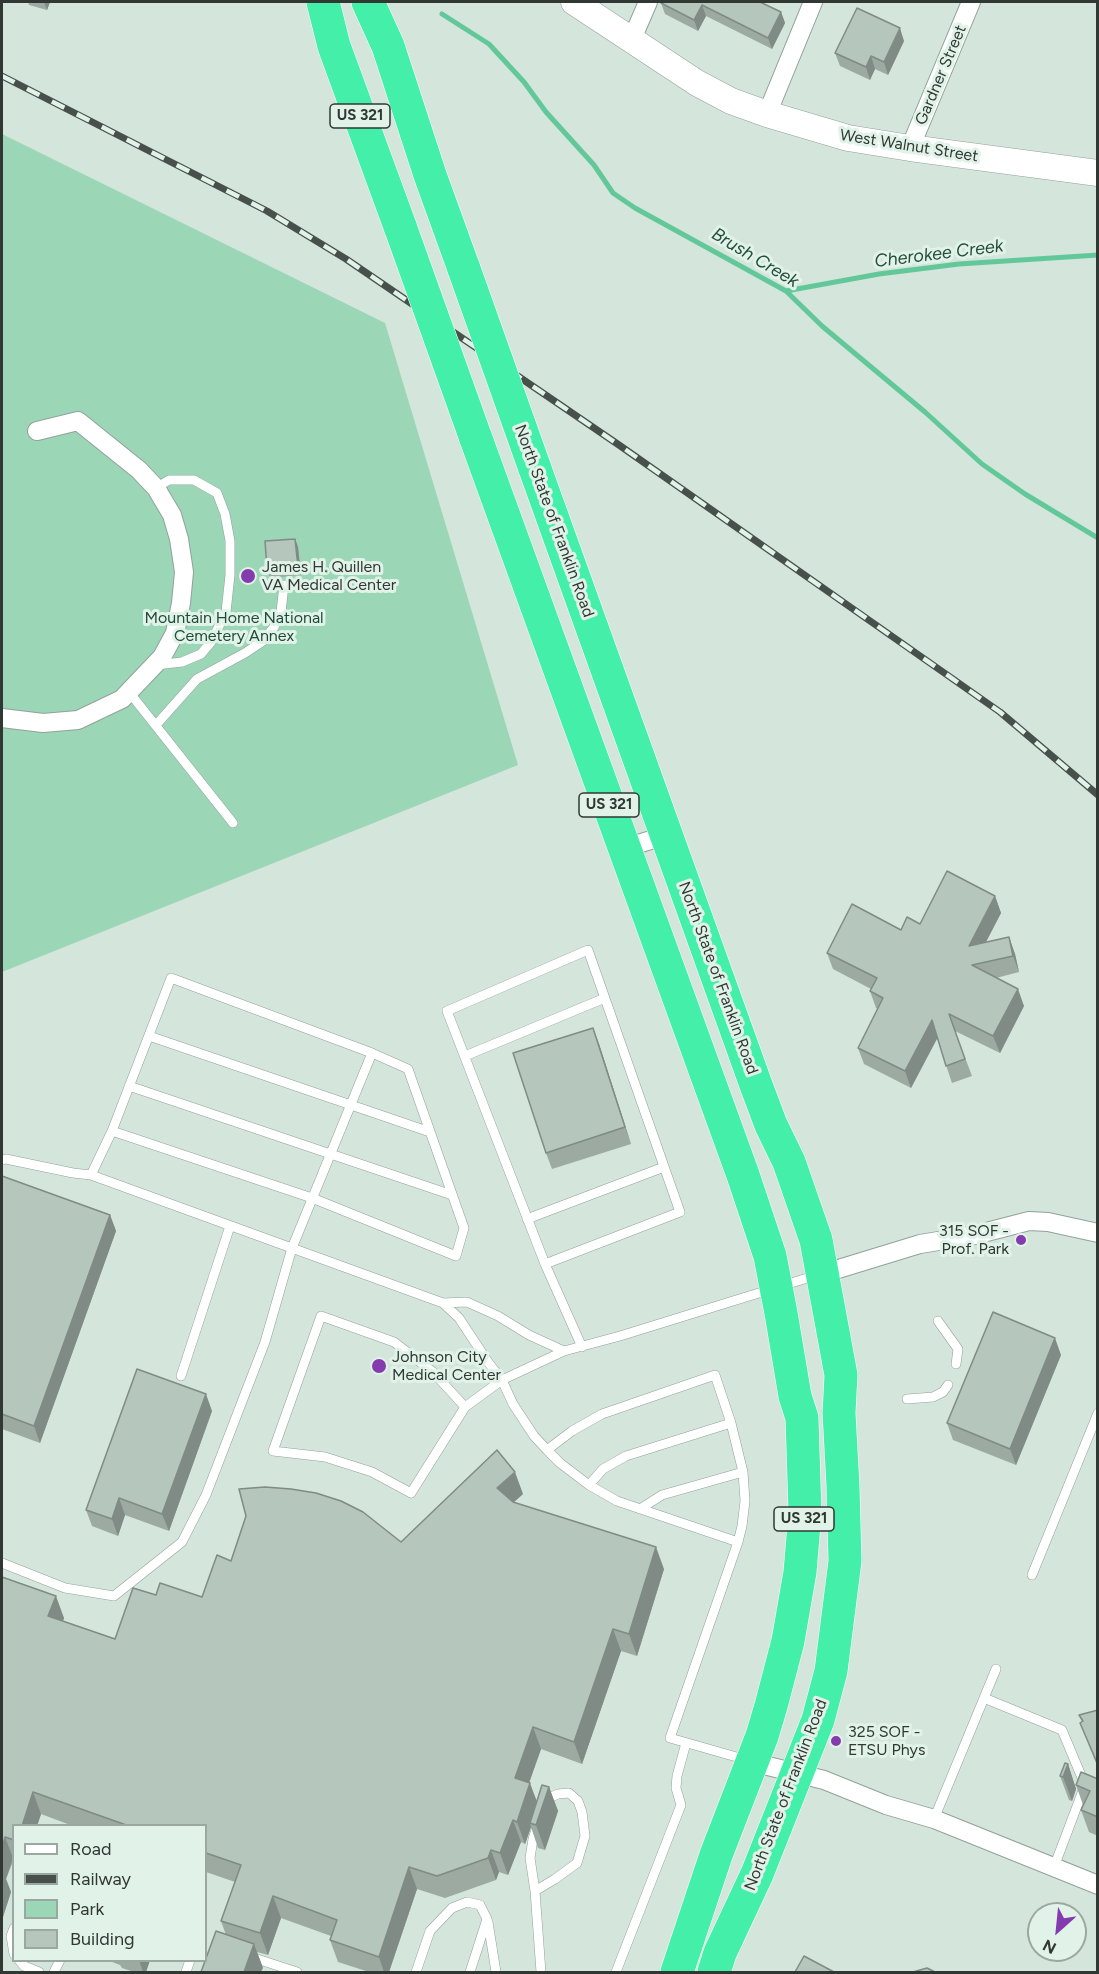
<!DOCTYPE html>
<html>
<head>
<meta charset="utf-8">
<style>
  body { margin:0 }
  #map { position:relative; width:1099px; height:1974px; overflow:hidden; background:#d4e5dc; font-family:Figtree,sans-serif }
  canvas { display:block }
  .frame { position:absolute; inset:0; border:3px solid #313834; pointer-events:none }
  .legend { position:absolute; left:12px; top:1824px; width:195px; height:138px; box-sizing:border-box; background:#e1f3e9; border:2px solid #9ba8a1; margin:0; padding:8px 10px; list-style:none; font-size:18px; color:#313834 }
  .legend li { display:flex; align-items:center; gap:12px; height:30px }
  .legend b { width:30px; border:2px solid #9ba8a1 }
  .north { position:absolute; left:1027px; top:1902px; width:60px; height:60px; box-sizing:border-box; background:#e1f3e9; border:2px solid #9ba8a1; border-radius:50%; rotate:207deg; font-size:16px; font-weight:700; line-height:24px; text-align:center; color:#313834 }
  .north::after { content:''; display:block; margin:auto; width:21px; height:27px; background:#843bad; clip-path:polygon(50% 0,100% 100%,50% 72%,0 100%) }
</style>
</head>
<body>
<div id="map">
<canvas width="1099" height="1974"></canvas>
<div class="frame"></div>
<ul class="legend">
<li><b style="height:8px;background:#fff"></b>Road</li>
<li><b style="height:8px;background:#48504c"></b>Railway</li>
<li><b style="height:16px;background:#9bd6b7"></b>Park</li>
<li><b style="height:16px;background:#b5c6bc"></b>Building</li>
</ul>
<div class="north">N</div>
</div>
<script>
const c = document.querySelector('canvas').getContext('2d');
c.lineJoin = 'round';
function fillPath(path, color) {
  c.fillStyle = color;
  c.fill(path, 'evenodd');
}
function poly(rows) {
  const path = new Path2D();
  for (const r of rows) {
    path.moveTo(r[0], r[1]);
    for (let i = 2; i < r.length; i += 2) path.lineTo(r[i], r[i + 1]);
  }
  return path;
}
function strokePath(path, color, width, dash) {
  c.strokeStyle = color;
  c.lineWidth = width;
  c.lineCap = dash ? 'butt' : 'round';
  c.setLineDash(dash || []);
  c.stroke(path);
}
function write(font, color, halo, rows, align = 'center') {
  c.font = font + ' Figtree,sans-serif';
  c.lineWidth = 6;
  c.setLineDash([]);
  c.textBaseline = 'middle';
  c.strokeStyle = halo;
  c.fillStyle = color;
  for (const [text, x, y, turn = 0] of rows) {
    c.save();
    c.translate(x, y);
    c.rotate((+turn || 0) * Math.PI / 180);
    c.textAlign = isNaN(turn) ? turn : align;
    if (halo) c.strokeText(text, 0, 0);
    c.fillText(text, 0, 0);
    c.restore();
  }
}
fillPath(poly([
  [2,134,385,323,518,765,2,972]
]), '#9bd6b7');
strokePath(poly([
  [442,14,489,44,524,82,546,112,594,165,613,193,635,208,786,291,822,326,925,412,982,464,1025,494,1098,538],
  [786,291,879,274,959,264,1098,255]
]), '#63c899', 5);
const lane = poly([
  [156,488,169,480,194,480,217,493,225,514,230,541,230,575,226,612,211,642,201,654,182,662,156,665],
  [129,692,233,823],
  [156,725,197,679,245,653,263,641,274,627,281,612,284,585],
  [171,978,372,1053,408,1069,464,1228,456,1256,312,1198,112,1131,171,978],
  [149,1036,430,1132],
  [465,1056,605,998],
  [129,1086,452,1195],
  [2,1160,6,1159,73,1173,91,1175,112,1131],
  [91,1175,443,1303,459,1318,488,1362,502,1380,564,1351,620,1336,817,1275],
  [527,1219,664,1167],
  [545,1264,680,1212,588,950,447,1011,545,1264,582,1347],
  [443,1303,467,1302,498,1316,529,1335,564,1351],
  [938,1321,958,1349,956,1364],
  [181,1376,230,1226],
  [907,1399,933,1397,943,1392,948,1385],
  [465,1407,433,1372,394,1342,321,1316,273,1451,325,1457,372,1472,411,1493,465,1407,502,1380,513,1404,534,1436,547,1450,560,1463,589,1485,617,1501,738,1542,742,1526,745,1501,743,1472,731,1423,715,1375,602,1414,572,1431,547,1450],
  [589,1485,603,1469,626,1456,731,1423],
  [640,1509,662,1495,743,1472],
  [738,1542,670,1738,747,1760],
  [2,1563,65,1588,114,1596,182,1542,206,1495,265,1342,292,1248,372,1053],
  [1032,1575,1098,1413],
  [984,1698,1062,1730,1085,1785,1054,1867],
  [934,1819,996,1669],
  [538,1823,533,1839,530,1858,535,1891,541,1972],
  [535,1891,555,1879,577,1863,585,1836,582,1812,578,1801,569,1793,558,1794,551,1797,545,1805],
  [488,1922,496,1972],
  [14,1928,11,1936,14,1954],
  [251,1957,297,1972],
  [19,1960,24,1966,39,1972],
  [54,1972,60,1960],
  [186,1972,190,1960],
  [416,1972,430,1931,452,1908,467,1902,480,1905,487,1919,470,1972],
  [616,1972,681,1805,676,1788,677,1776,686,1743]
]);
const street = poly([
  [632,39,648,2],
  [767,114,813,2],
  [910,148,971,2],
  [2,718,43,723,78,720,122,699,162,657,175,633,181,603,184,572,179,539,172,515,156,488,139,470,78,421,37,431],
  [625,848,667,835],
  [822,1274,920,1244,975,1235,1029,1221,1048,1222,1098,1233],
  [752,1762,824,1780,886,1805,934,1819,1098,1885]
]);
const secondary = poly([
  [574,2,697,83,731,101,767,114,848,138,910,148,1098,173]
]);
const highway = poly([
  [323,2,334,46,401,229],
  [368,2,388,46,430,175,464,269],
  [475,436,743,1175,770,1256,781,1313,795,1396,802,1418,805,1513,800,1572,788,1641,771,1706,762,1736,716,1855,677,1972],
  [534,466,756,1085,771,1125,789,1162,816,1240,841,1375,839,1413,843,1486,845,1561,831,1671,818,1720,757,1874,720,1953,714,1972]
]);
strokePath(lane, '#92a299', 10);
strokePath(street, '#92a299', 20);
strokePath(secondary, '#92a299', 27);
strokePath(highway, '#fff', 34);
strokePath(lane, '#fff', 9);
strokePath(street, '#fff', 18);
strokePath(secondary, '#fff', 26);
strokePath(highway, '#44efa9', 33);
const rail = poly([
  [2,76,267,211,346,259,619,445,1000,712,1098,795]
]);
strokePath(rail, '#48504c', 7);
strokePath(rail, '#e1f3e9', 4.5, [14]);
const highwayBridge = poly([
  [401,229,475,436],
  [464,269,534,466]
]);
strokePath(highwayBridge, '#fff', 34, []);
strokePath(highwayBridge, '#44efa9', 33);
fillPath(poly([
  [28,2,50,2,47,10,29,5],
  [662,2,781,12,785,23,772,49,706,16,698,31,665,14,661,3],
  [904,41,888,75,875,69,870,80,840,66,835,53],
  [295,539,298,547,301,575,270,578,267,569],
  [995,896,1001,913,986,942,1009,937,1015,954,1019,972,996,978,1024,1006,1000,1053,955,1031,972,1076,952,1083,937,1038,911,1088,864,1064,858,1048,878,1009,876,1008,870,991,871,989,833,969,827,953,920,924],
  [599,1044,631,1144,552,1169,546,1153],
  [2,1176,110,1215,116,1231,40,1443,2,1429],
  [1061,1355,1016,1465,953,1440,947,1423],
  [212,1411,169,1531,125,1515,118,1536,92,1526,86,1510],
  [523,1494,514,1502,664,1569,637,1656,621,1651,582,1764,541,1749,529,1783,537,1801,549,1787,558,1811,545,1850,538,1848,531,1827,525,1844,521,1842,508,1875,499,1872,496,1880,445,1898,417,1889,389,1972,369,1972,338,1962,330,1940,331,1936,281,1918,268,1955,257,1952,263,1968,226,1935,221,1921,235,1882,206,1872,206,1826,73,1826,41,1814,37,1826,14,1826,14,1859,6,1879,11,1892,2,1920,2,1577,64,1618,63,1621,115,1639,156,1595,202,1597,231,1561,401,1542],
  [1098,1710,1098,1768,1080,1723,1082,1722,1079,1715],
  [1068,1764,1076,1789,1072,1801,1069,1800,1060,1776],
  [1098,1779,1098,1836,1089,1832,1081,1810,1083,1805,1076,1785],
  [107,1960,150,1960,146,1972,134,1972,122,1968,120,1965]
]), '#9caaa2');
fillPath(poly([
  [44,2,50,2,47,10],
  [702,5,706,16,698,31,694,20],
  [781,12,785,23,772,49,768,38],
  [900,28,904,41,888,75,884,62],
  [871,56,875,69,870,80,866,67],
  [295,539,298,547,301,575,298,567],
  [995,896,1001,913,975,963,969,946],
  [1009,937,1015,954,1019,972,1013,956],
  [1018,989,1024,1006,1000,1053,993,1036],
  [932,1020,938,1037,911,1088,905,1071],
  [593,1028,599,1044,631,1144,625,1127],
  [110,1215,116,1231,40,1443,34,1426],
  [1055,1338,1061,1355,1016,1465,1010,1449],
  [206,1394,212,1411,169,1531,162,1514],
  [515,1472,523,1494,505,1510,497,1488],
  [119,1498,125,1515,118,1536,112,1519],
  [656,1547,664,1569,637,1656,629,1634],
  [56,1596,64,1618,56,1638,48,1616],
  [613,1629,621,1651,582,1764,574,1742],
  [533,1727,541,1749,523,1800,515,1778],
  [1068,1764,1076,1789,1072,1801,1063,1777],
  [530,1783,538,1805,530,1823,531,1827,525,1844,517,1822],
  [549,1787,558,1811,545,1850,536,1825],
  [33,1792,41,1814,37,1826,22,1826],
  [513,1820,521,1842,508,1875,500,1853],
  [5,1837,13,1858,6,1879,11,1892,2,1920,2,1848],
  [491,1850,499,1872,496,1880,488,1858],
  [409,1867,417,1889,389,1972,384,1972,379,1957],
  [273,1896,281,1918,268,1955,260,1933],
  [254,1944,263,1968,261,1972,244,1972],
  [139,1960,150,1960,146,1972,143,1972]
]), '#7f8b84');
const building = poly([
  [662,2,760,2,781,12,768,38,702,5,694,20,661,3,662,2],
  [857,8,900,28,884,62,871,56,866,67,835,53,857,8],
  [295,539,298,567,267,569,265,541,295,539],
  [947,871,995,896,969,946,1009,937,1013,956,972,965,1018,989,993,1036,949,1014,965,1059,946,1066,932,1020,905,1071,858,1048,883,998,870,991,877,978,827,953,852,904,901,930,907,917,920,924,947,871],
  [593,1028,625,1127,546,1153,513,1053,593,1028],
  [2,1176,110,1215,34,1426,2,1414,2,1176],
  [993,1312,1055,1338,1010,1449,947,1423,993,1312],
  [137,1369,206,1394,162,1514,119,1498,112,1519,86,1510,137,1369],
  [497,1450,515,1472,497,1488,513,1502,656,1547,629,1634,613,1629,574,1742,533,1727,515,1778,530,1783,517,1822,513,1820,500,1853,491,1850,488,1858,437,1876,409,1867,379,1957,330,1940,337,1920,273,1896,260,1933,221,1921,241,1865,206,1853,206,1826,129,1826,33,1792,22,1826,14,1826,14,1840,5,1837,2,1848,2,1577,56,1596,48,1616,115,1639,133,1588,156,1595,160,1583,202,1597,217,1555,231,1561,246,1516,239,1489,265,1487,291,1489,316,1493,341,1501,363,1512,401,1542,497,1450],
  [1098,1710,1098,1765,1080,1723,1083,1721,1079,1715,1098,1710],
  [1065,1763,1068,1764,1063,1777,1060,1776,1065,1763],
  [1081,1772,1098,1779,1098,1817,1081,1810,1090,1791,1076,1785,1081,1772],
  [542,1785,549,1787,536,1825,530,1823,542,1785],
  [216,1931,254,1944,244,1972,201,1972,216,1931],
  [804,1956,834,1972,795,1972,804,1956],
  [927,1968,935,1972,913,1972,927,1968]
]);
fillPath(building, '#b5c6bc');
strokePath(building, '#7f8b84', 1.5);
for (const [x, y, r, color] of [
  [248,576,8,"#843bad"],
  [1021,1240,6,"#843bad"],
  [379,1366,8,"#843bad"],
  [836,1741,6,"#843bad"]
]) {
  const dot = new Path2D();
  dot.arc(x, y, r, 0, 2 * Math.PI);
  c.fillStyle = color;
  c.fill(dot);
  strokePath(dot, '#e1f3e9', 2);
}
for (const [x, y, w] of [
  [360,116,60],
  [609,805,60],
  [804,1519,60]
]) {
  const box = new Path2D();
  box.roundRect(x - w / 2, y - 12, w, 24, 4.5);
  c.fillStyle = '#e1f3e9';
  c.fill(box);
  strokePath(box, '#313834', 1.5);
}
write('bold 15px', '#313834', null, [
  ["US 321",360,116],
  ["US 321",609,805],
  ["US 321",804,1519]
]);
write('16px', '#313834', '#e1f3e9', [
  ["Gardner Street",941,75,-67],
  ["West Walnut Street",909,146,9],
  ["North State of Franklin Road",554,521,70],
  ["North State of Franklin Road",718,978,70],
  ["North State of Franklin Road",786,1795,-69]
]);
write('16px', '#313834', '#e1f3e9', [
  ["James H. Quillen",262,567],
  ["VA Medical Center",262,585],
  ["315 SOF -",1009,1231,"right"],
  ["Prof. Park",1009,1249,"right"],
  ["Johnson City",392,1357],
  ["Medical Center",392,1375],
  ["325 SOF -",848,1732],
  ["ETSU Phys",848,1750]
], 'left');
write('16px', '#204b37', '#e1f3e9', [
  ["Mountain Home National",234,618],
  ["Cemetery Annex",234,636]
]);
write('italic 18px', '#244e3a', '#e1f3e9', [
  ["Cherokee Creek",939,254,-7],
  ["Brush Creek",755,258,31]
]);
</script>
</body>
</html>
